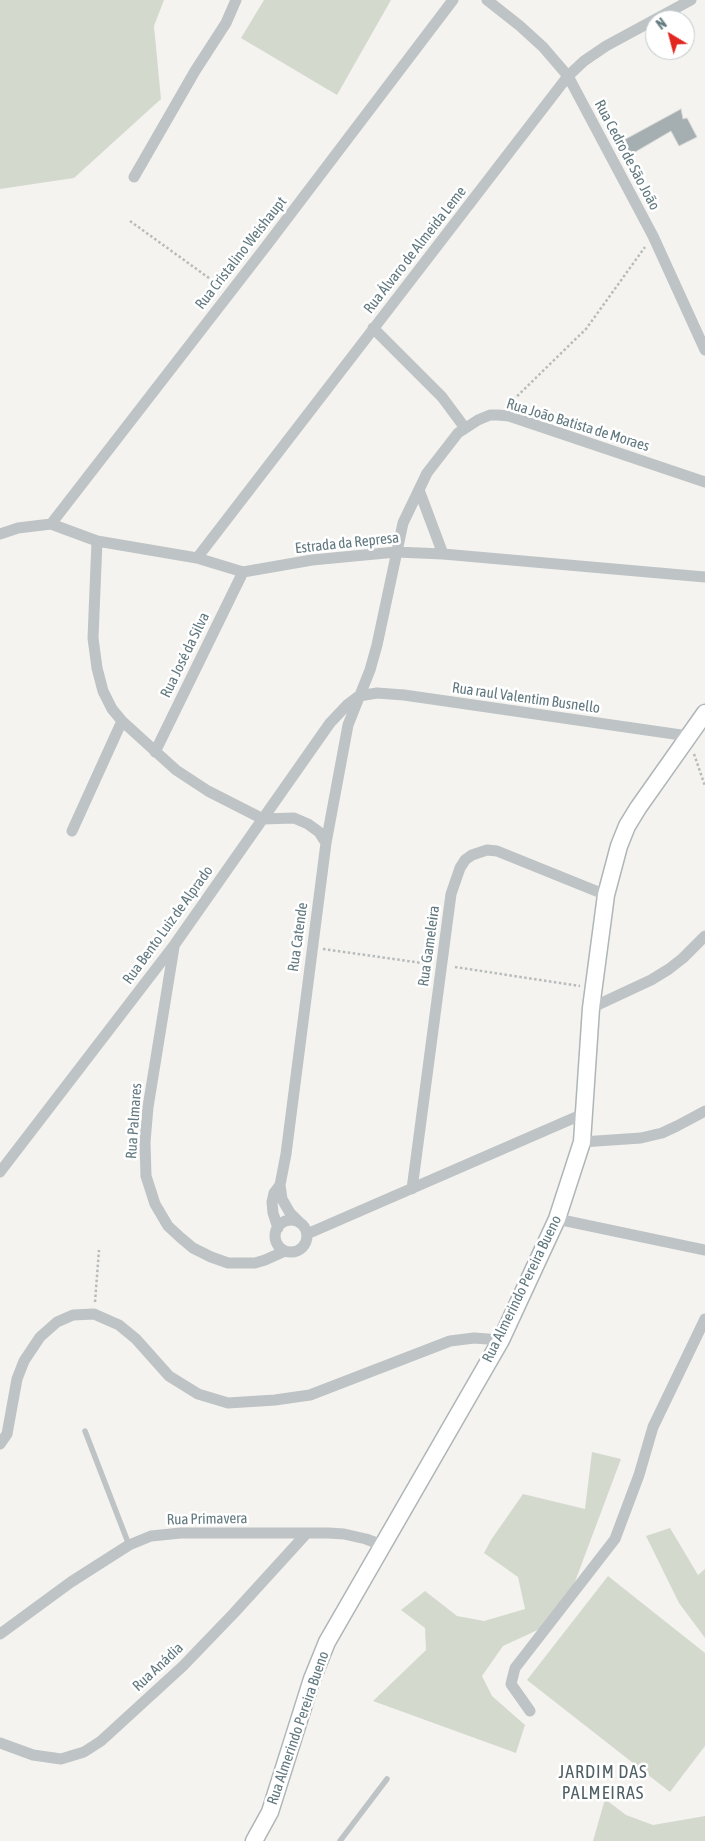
<!DOCTYPE html>
<html>
<head>
<meta charset="utf-8">
<style>
  body { margin:0 }
  #map { position:relative; width:705px; height:1841px; overflow:hidden; background:#f4f3ef; font-family:"Asap Condensed",sans-serif }
  canvas { display:block }
  .north { position:absolute; left:645px; top:10px; width:50px; height:50px; box-sizing:border-box; background:#fff; border:1px solid #c0c9cc; border-radius:50%; rotate:323deg; font-size:14px; font-weight:700; line-height:20px; text-align:center; color:#627980 }
  .north::after { content:''; display:block; margin:auto; width:18px; height:22px; background:#e22721; clip-path:polygon(50% 0,100% 100%,50% 72%,0 100%) }
</style>
</head>
<body>
<div id="map">
<canvas width="705" height="1841"></canvas>
<div class="north">N</div>
</div>
<script>
const c = document.querySelector('canvas').getContext('2d');
c.lineJoin = 'round';
function fillPath(path, color) {
  c.fillStyle = color;
  c.fill(path, 'evenodd');
}
function poly(rows) {
  const path = new Path2D();
  for (const r of rows) {
    if (r.length === 3) {
      path.moveTo(r[0] + r[2], r[1]);
      path.arc(r[0], r[1], r[2], 0, 2 * Math.PI);
      continue;
    }
    path.moveTo(r[0], r[1]);
    for (let i = 2; i < r.length; i += 2) path.lineTo(r[i], r[i + 1]);
  }
  return path;
}
function strokePath(path, color, width, dash) {
  c.strokeStyle = color;
  c.lineWidth = width;
  c.lineCap = dash ? 'butt' : 'round';
  c.setLineDash(dash || []);
  c.stroke(path);
}
function write(font, color, halo, rows, align = 'center') {
  c.font = font + ' "Asap Condensed",sans-serif';
  c.lineWidth = 5;
  c.setLineDash([]);
  c.textBaseline = 'middle';
  c.strokeStyle = halo;
  c.fillStyle = color;
  for (const [text, x, y, turn = 0] of rows) {
    c.save();
    c.translate(x, y);
    c.rotate((+turn || 0) * Math.PI / 180);
    c.textAlign = isNaN(turn) ? turn : align;
    if (halo) c.strokeText(text, 0, 0);
    c.fillText(text, 0, 0);
    c.restore();
  }
}
fillPath(poly([
  [0,0,164,0,154,26,161,99,74,178,0,189],
  [264,0,391,0,337,95,241,38],
  [592,1452,621,1459,573,1587,544,1627,503,1646,482,1676,492,1696,525,1725,516,1753,373,1701,426,1650,425,1628,401,1610,425,1591,457,1616,484,1621,525,1609,518,1577,484,1553,491,1540,523,1494,585,1509],
  [670,1528,698,1575,705,1569,705,1638,679,1603,646,1536],
  [608,1576,705,1653,705,1746,670,1792,527,1680],
  [605,1799,626,1815,653,1825,705,1816,705,1841,593,1841]
]), '#d4d9ce');
const building = poly([
  [681,109,683,119,687,118,697,137,679,146,671,131,630,155,624,140,681,109]
]);
fillPath(building, '#a5afb2');
strokePath(building, '#d5d4d2', 1);
const secondary = poly([
  [254,1841,270,1812,312,1679,327,1642,501,1340,557,1219,582,1142,591,1008,606,895,619,846,627,826,638,808,705,713]
]);
strokePath(secondary, '#aeb6b8', 19);
strokePath(poly([
  [130,221,220,286],
  [510,403,586,329,645,247],
  [694,754,705,786],
  [323,949,429,964],
  [455,967,580,986],
  [95,1302,99,1250]
]), '#b8bbbc', 2.5, [2.5, 2.5]);
strokePath(poly([
  [85,1431,129,1545],
  [340,1841,387,1779]
]), '#bec3c5', 5.5);
strokePath(poly([
  [487,0,520,26,543,47,568,76,653,236,705,350],
  [134,177,195,71,226,23,236,0],
  [373,328,442,397,465,428],
  [419,490,443,554],
  [51,524,267,245,453,0],
  [0,534,18,528,51,524,97,541,197,558,243,572,312,560,396,552,443,554,705,577],
  [97,541,93,638,97,668,103,691,112,709,122,721,176,770,208,791,263,819,294,818,308,824,319,832,326,843],
  [197,558,568,76,584,61,606,46,691,0],
  [155,752,243,572],
  [72,831,122,721],
  [174,947,148,1107,145,1142,146,1176,155,1204,168,1226,181,1238,193,1248,211,1257,228,1263,255,1263,265,1260,285,1251],
  [591,1008,651,980,669,969,683,958,705,936],
  [582,1142,641,1138,662,1133,677,1126,705,1111],
  [0,1172,175,944,330,723,347,705,359,696,377,693,404,695,688,736],
  [412,1189,451,894,460,868,465,860,472,855,487,850,497,851,606,895],
  [557,1219,705,1250],
  [291,1236,16],
  [299,1222,290,1213,282,1199,280,1185,286,1154,326,843,348,725,370,670,377,645,403,523,427,473,458,433,478,420,490,415,498,415,509,416,705,482],
  [278,1228,273,1213,272,1202,274,1193,280,1185],
  [307,1234,583,1114],
  [0,1444,7,1434,17,1379,24,1361,40,1337,57,1322,73,1315,94,1314,119,1325,136,1339,169,1376,198,1394,228,1403,275,1400,310,1395,450,1341,474,1338,501,1340],
  [0,1634,71,1582,129,1545,151,1536,181,1533,328,1533,344,1534,366,1539,382,1545],
  [530,1711,511,1684,515,1668,615,1539,639,1475,653,1427,705,1319],
  [0,1743,33,1755,61,1759,84,1752,101,1741,183,1666,234,1613,306,1534]
]), '#bec3c5', 11);
strokePath(secondary, '#fff', 16);
write('15px', '#627980', '#fff', [
  ["Rua Cedro de São João",627,155,62],
  ["Rua Álvaro de Almeida Leme",415,250,-52],
  ["Rua Cristalino Weishaupt",241,253,-52],
  ["Rua João Batista de Moraes",578,425,17],
  ["Estrada da Represa",347,543,-6],
  ["Rua José da Silva",185,655,-64],
  ["Rua raul Valentim Busnello",526,698,8],
  ["Rua Bento Luiz de Alprado",168,925,-54],
  ["Rua Catende",298,937,-82],
  ["Rua Gameleira",429,946,-82],
  ["Rua Palmares",134,1121,-86],
  ["Rua Almerindo Pereira Bueno",522,1289,-64],
  ["Rua Primavera",207,1519,-1],
  ["Rua Anádia",158,1667,-43],
  ["Rua Almerindo Pereira Bueno",298,1728,-71]
]);
c.letterSpacing = '1px';
write('18px', '#506066', '#fff', [
  ["JARDIM DAS",603,1772],
  ["PALMEIRAS",603,1793]
]);
c.letterSpacing = '0px';
</script>
</body>
</html>
